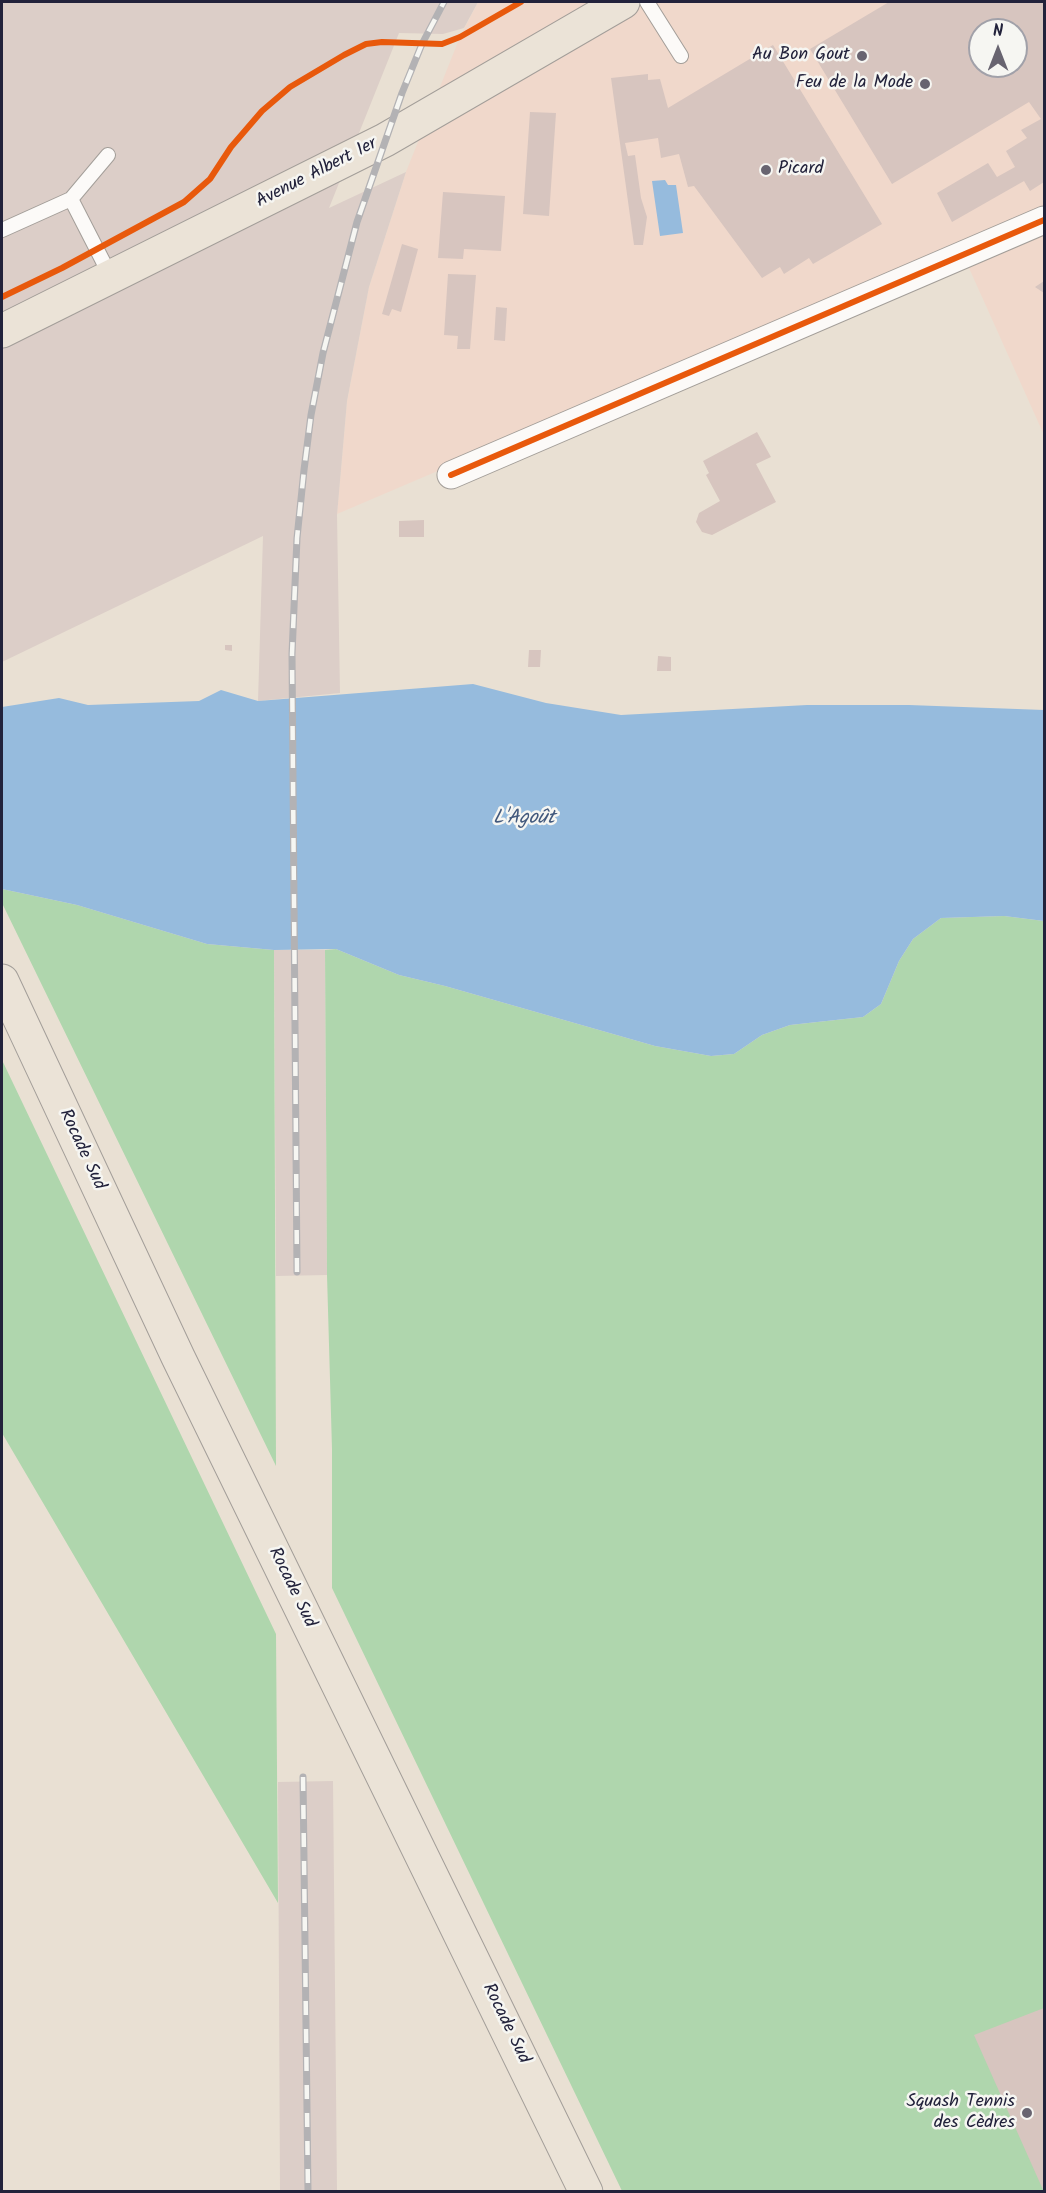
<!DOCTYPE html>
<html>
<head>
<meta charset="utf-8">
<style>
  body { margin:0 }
  #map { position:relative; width:1046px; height:2193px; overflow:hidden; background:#e9e0d3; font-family:Kalam,sans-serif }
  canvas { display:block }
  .frame { position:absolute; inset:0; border:3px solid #22223b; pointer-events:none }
  .north { position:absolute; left:968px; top:18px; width:60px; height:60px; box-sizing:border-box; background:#f6f6f2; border:2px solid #a1a1a9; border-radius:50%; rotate:0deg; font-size:16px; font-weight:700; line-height:24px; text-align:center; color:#22223b }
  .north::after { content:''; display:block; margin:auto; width:21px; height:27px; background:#686470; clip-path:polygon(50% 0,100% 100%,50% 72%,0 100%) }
</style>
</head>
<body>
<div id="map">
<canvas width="1046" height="2193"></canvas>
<div class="frame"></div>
<div class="north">N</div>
</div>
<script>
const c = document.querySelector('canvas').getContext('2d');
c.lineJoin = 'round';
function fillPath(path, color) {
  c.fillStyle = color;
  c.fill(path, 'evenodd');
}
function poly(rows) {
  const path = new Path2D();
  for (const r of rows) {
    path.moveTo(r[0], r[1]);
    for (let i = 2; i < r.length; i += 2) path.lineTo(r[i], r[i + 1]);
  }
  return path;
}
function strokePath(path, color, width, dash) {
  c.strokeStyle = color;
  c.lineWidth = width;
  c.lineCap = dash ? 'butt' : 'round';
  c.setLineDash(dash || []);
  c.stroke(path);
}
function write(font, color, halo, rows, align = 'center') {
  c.font = font + ' Kalam,sans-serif';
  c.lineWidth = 5;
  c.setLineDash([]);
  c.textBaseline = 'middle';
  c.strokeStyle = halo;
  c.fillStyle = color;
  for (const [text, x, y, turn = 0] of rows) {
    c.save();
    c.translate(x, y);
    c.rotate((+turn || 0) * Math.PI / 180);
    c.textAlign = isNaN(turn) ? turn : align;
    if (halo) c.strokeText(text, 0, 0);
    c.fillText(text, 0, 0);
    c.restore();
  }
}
fillPath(poly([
  [478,2,1044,2,1044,435,960,248,337,514,347,401,369,287,406,172,460,37],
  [980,30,1016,30,1016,66,980,66]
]), '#f0d8cb');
fillPath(poly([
  [2,2,478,2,464,28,443,34,399,33,329,208,406,172,369,287,347,401,337,515,340,693,258,701,263,536,2,662],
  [274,950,325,950,327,1275,276,1276],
  [333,1781,337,2191,280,2191,278,1782]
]), '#dccec8');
fillPath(poly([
  [2,889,77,905,207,944,274,950,276,1466,2,903],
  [1004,916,1044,921,1044,2191,622,2191,332,1588,332,1449,327,1275,325,950,336,949,399,975,445,986,655,1046,711,1056,734,1054,762,1035,790,1025,863,1017,881,1004,899,961,913,939,941,918],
  [2,1060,276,1634,278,1903,2,1433]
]), '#afd6ad');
fillPath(poly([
  [665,180,668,185,676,185,683,233,660,236,652,181],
  [473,684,546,703,621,715,807,705,909,705,1044,710,1044,921,1004,916,941,918,913,939,899,961,881,1004,863,1017,790,1025,762,1035,734,1054,711,1056,655,1046,445,986,399,975,336,949,274,950,207,944,77,905,2,889,2,707,59,698,88,705,199,701,221,690,258,701]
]), '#96bbdd');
fillPath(poly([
  [889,2,1044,2,1044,182,1030,191,1024,181,952,222,937,193,988,163,997,177,1015,167,1006,151,1027,138,1021,130,1041,119,1029,102,892,184,810,49],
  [980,30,1016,30,1016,66,980,66],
  [773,45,882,224,813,264,809,258,784,274,780,267,762,278,694,186,688,187,679,154,661,158,658,138,625,143,628,156,635,155,641,198,647,217,643,245,634,245,611,78,648,74,648,80,660,79,668,108],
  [530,112,556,113,549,216,523,214],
  [443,192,505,196,501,251,464,249,463,259,438,258],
  [402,244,418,249,401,312,392,309,389,316,382,314],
  [448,274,476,275,470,349,457,349,458,336,444,335],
  [1044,281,1044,293,1035,287],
  [496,307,507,308,505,341,494,340],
  [757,432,771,457,756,464,776,502,712,535,702,532,696,522,699,513,720,501,706,475,709,473,703,461],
  [424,520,424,537,399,537,399,521],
  [225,645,232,645,232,651,225,650],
  [529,650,541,650,540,667,528,667],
  [658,656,671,657,671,671,657,671],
  [1044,2008,1044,2192,974,2035]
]), '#d7c5bf');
const service = poly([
  [647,2,681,56],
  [71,199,111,277],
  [2,230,71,199,108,155]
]);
const minor = poly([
  [451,475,1044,220]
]);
const primary = poly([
  [2,331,385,140,623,2],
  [2,981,178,1357,586,2192]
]);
strokePath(service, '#a39e99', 16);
strokePath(minor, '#a39e99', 29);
strokePath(primary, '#a39e99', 35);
strokePath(service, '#fcfaf8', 14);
strokePath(minor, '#fcfaf8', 27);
strokePath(primary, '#ebe3d7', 33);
const rail = poly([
  [297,1272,292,654,297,538,304,470,311,415,323,353,357,222,402,93,422,44,444,2],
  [303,1777,308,2192]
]);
strokePath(rail, '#b3b2b4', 7);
strokePath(rail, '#f6f6f2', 4.5, [14]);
strokePath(poly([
  [2,297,62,268,184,202,210,179,231,147,262,111,290,87,344,55,366,44,382,42,442,44,460,37,521,2],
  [451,475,1044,220]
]), '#e8590c', 6);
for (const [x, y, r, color] of [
  [862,56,6,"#686470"],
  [925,84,6,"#686470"],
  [766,170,6,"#686470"],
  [1027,2113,6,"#686470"]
]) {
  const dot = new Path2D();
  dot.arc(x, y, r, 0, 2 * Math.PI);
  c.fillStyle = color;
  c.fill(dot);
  strokePath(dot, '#f6f6f2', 2);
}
write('18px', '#22223b', '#f6f6f2', [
  ["Au Bon Gout",850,56],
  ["Feu de la Mode",913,84],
  ["Picard",778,170,"left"],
  ["Squash Tennis",1015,2103],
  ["des Cèdres",1015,2124]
], 'right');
write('18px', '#22223b', '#f6f6f2', [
  ["Avenue Albert 1er",317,174,-27],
  ["Rocade Sud",81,1150,65],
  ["Rocade Sud",291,1588,64],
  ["Rocade Sud",505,2024,64]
]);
write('italic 20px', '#42597d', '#f6f6f2', [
  ["L'Agoût",524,820]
]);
</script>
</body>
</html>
